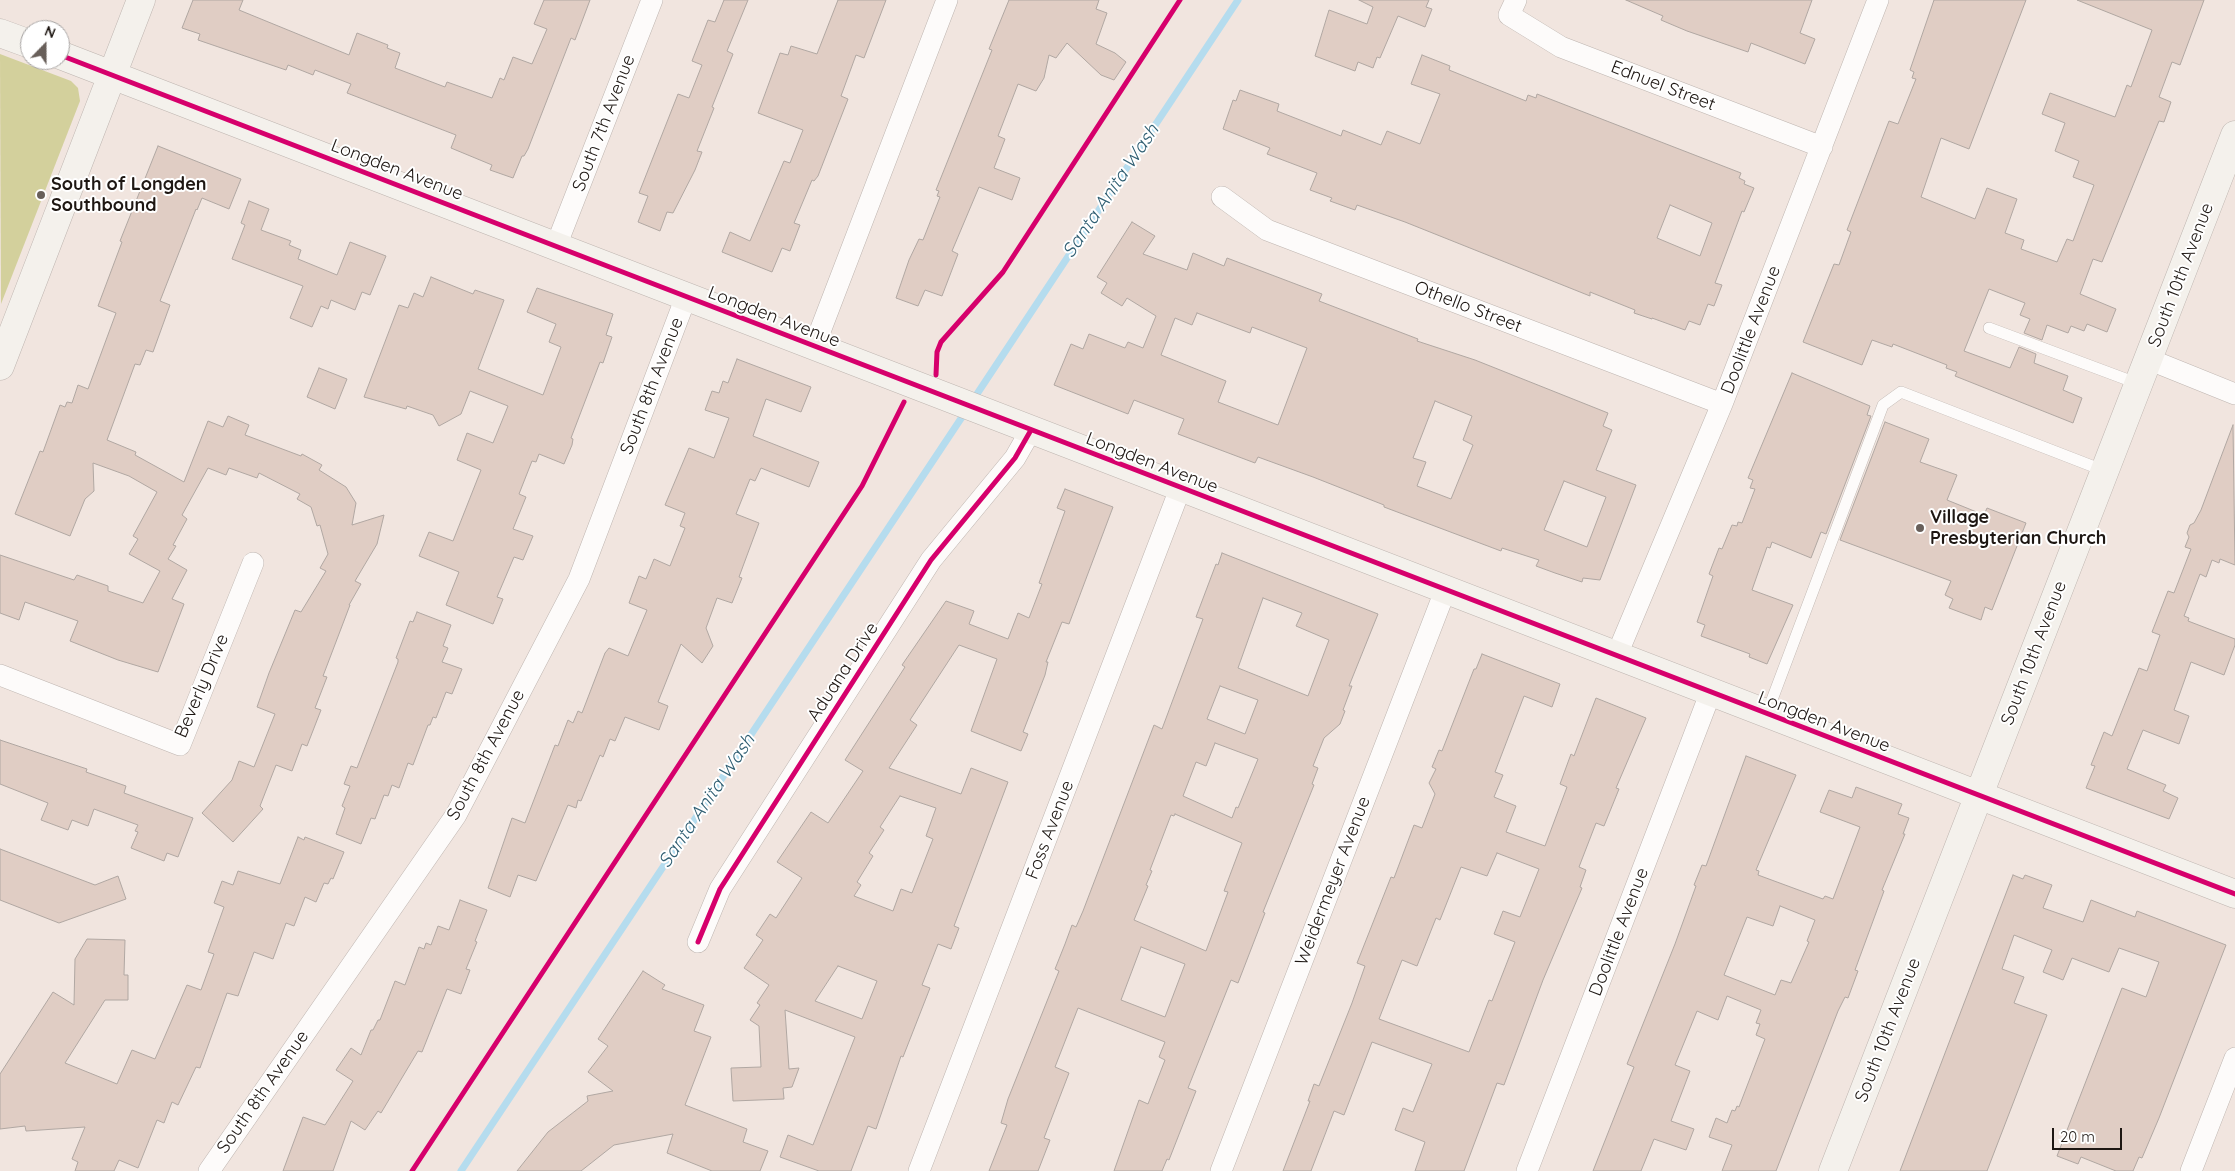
<!DOCTYPE html>
<html>
<head>
<meta charset="utf-8">
<style>
  body { margin:0 }
  #map { position:relative; width:2235px; height:1171px; overflow:hidden; background:#f1e5df; font-family:Quicksand,sans-serif }
  canvas { display:block }
  .north { position:absolute; left:20px; top:20px; width:50px; height:50px; box-sizing:border-box; background:#fff; border:1px solid #a5a2a1; border-radius:50%; rotate:22deg; font-size:14px; font-weight:700; line-height:20px; text-align:center; color:#1e1713 }
  .north::after { content:''; display:block; margin:auto; width:18px; height:22px; background:#685f5a; clip-path:polygon(50% 0,100% 100%,50% 72%,0 100%) }
  .scale { position:absolute; left:2052px; top:1128px; width:70px; height:22px; box-sizing:border-box; border:2px solid #1e1713; border-top:0; padding-left:6px; font-size:15px; line-height:18px; white-space:nowrap; color:#1e1713; -webkit-text-stroke:4px #fff; paint-order:stroke }
</style>
</head>
<body>
<div id="map">
<canvas width="2235" height="1171"></canvas>
<div class="north">N</div>
<div class="scale">20 m</div>
</div>
<script>
const c = document.querySelector('canvas').getContext('2d');
c.lineJoin = 'round';
function fillPath(path, color) {
  c.fillStyle = color;
  c.fill(path, 'evenodd');
}
function poly(rows) {
  const path = new Path2D();
  for (const r of rows) {
    path.moveTo(r[0], r[1]);
    for (let i = 2; i < r.length; i += 2) path.lineTo(r[i], r[i + 1]);
  }
  return path;
}
function strokePath(path, color, width, dash) {
  c.strokeStyle = color;
  c.lineWidth = width;
  c.lineCap = dash ? 'butt' : 'round';
  c.setLineDash(dash || []);
  c.stroke(path);
}
function write(font, color, halo, rows, align = 'center') {
  c.font = font + ' Quicksand,sans-serif';
  c.lineWidth = 4;
  c.setLineDash([]);
  c.textBaseline = 'middle';
  c.strokeStyle = halo;
  c.fillStyle = color;
  for (const [text, x, y, turn = 0] of rows) {
    c.save();
    c.translate(x, y);
    c.rotate((+turn || 0) * Math.PI / 180);
    c.textAlign = isNaN(turn) ? turn : align;
    if (halo) c.strokeText(text, 0, 0);
    c.fillText(text, 0, 0);
    c.restore();
  }
}
fillPath(poly([
  [0,54,71,81,78,88,80,101,1,304]
]), '#d3d09c');
strokePath(poly([
  [973,400,1238,0],
  [461,1171,966,411]
]), '#b5dcee', 7);
const building = poly([
  [193,0,243,0,239,10,349,55,357,33,388,45,387,48,400,53,395,68,445,87,447,82,492,98,500,78,504,80,513,57,532,64,547,29,534,24,544,0,590,0,575,40,571,38,528,149,524,156,522,156,513,178,490,170,492,165,451,148,456,135,347,93,351,84,315,70,313,75,288,65,286,70,198,40,200,34,182,28,193,0],
  [724,0,748,0,727,51,733,54,712,107,714,108,697,151,702,152,695,170,673,213,667,212,660,231,638,222,648,196,639,193,678,94,689,98,702,65,692,61,708,20,715,22,724,0],
  [838,0,886,0,864,58,856,55,841,96,848,99,818,176,814,181,812,180,794,223,800,225,790,251,782,248,772,272,722,252,730,232,750,241,784,161,790,163,803,130,758,113,780,53,788,55,791,46,817,54,838,0],
  [1009,0,1099,0,1096,9,1107,13,1096,44,1115,53,1126,62,1114,80,1101,75,1067,43,1056,58,1049,55,1044,78,1036,91,1018,84,998,136,1005,139,994,168,1020,178,1012,200,979,187,952,251,958,254,942,296,925,290,918,306,896,298,909,260,919,239,923,240,940,197,937,196,939,191,936,190,992,50,989,49,1009,0],
  [1359,0,1429,0,1426,7,1432,9,1425,27,1398,16,1380,58,1377,57,1373,68,1358,62,1355,71,1315,56,1329,10,1367,24,1373,7,1359,0],
  [1626,0,1812,0,1800,33,1815,39,1805,64,1751,43,1748,52,1687,31,1661,20,1663,16,1626,0],
  [1934,0,2026,0,1969,149,1941,138,1921,197,1975,219,1987,188,2017,199,2005,233,2024,240,2021,249,2057,262,2067,239,2073,241,2094,185,2073,177,2079,161,2055,151,2065,123,2042,114,2050,93,2115,117,2127,85,2131,87,2152,30,2077,0,2204,0,2180,65,2172,62,2159,97,2171,102,2164,122,2159,121,2102,262,2093,259,2080,294,2116,309,2107,332,2087,324,2084,331,2071,326,2068,333,2047,325,2042,340,2024,333,2030,319,2020,315,2025,303,1989,289,1964,351,2010,368,2019,347,2036,354,2034,363,2068,376,2063,390,2082,398,2073,423,1955,376,1957,372,1946,368,1947,365,1893,344,1892,347,1872,340,1862,365,1803,342,1834,264,1839,265,1851,232,1847,230,1889,121,1898,124,1916,79,1912,78,1914,72,1910,70,1934,0],
  [1422,55,1450,66,1449,70,1526,101,1528,95,1536,98,1537,94,1741,173,1739,178,1745,181,1744,184,1754,188,1744,212,1742,211,1715,283,1722,285,1714,306,1708,304,1700,325,1689,321,1685,330,1652,318,1652,319,1634,313,1635,310,1590,292,1590,296,1405,222,1357,205,1355,210,1330,201,1332,198,1310,190,1317,173,1267,154,1270,148,1223,129,1233,100,1236,101,1240,90,1279,104,1277,111,1341,136,1343,130,1381,145,1387,131,1420,144,1440,94,1411,84,1422,55],
  [1670,205,1712,223,1700,256,1657,238,1670,205],
  [158,146,241,179,229,209,202,198,197,210,196,209,160,301,170,305,153,352,146,350,140,365,135,364,107,440,136,452,135,455,184,482,208,421,223,427,228,416,249,425,245,435,301,456,302,454,322,465,319,470,346,487,356,503,352,525,384,515,377,544,355,581,361,584,349,605,350,605,323,676,327,677,315,708,321,710,307,746,302,744,292,771,276,765,260,806,263,809,233,842,202,813,232,780,239,761,254,767,275,714,257,707,269,673,295,610,301,612,326,571,320,568,328,554,320,525,317,526,311,507,297,499,300,494,259,473,257,478,229,468,226,475,208,468,182,515,187,519,173,545,176,546,168,559,187,570,172,599,184,604,158,672,118,660,70,641,78,621,25,602,19,620,0,613,0,555,74,580,77,575,108,586,108,591,143,603,160,571,129,554,138,539,133,536,157,492,129,476,93,463,94,491,85,499,70,536,15,514,40,451,43,452,60,405,65,407,67,402,72,403,78,385,88,389,116,313,98,306,122,242,120,241,158,146],
  [249,201,269,209,261,230,291,241,289,245,301,250,298,259,337,275,350,242,386,256,370,295,362,292,355,310,331,300,328,309,321,306,312,327,290,318,303,286,232,259,245,225,241,223,249,201],
  [1132,222,1155,236,1143,254,1187,270,1193,253,1224,266,1227,258,1322,294,1319,301,1418,339,1417,341,1475,360,1608,413,1603,426,1612,430,1596,470,1636,485,1600,580,1583,578,1582,582,1555,573,1536,566,1539,560,1502,548,1501,551,1384,507,1384,505,1313,477,1258,457,1255,463,1178,434,1184,419,1134,400,1128,414,1054,385,1071,344,1083,349,1089,334,1125,348,1128,342,1143,348,1156,316,1127,298,1122,306,1101,293,1107,283,1097,277,1132,222],
  [1197,313,1250,333,1252,327,1307,348,1278,425,1218,402,1226,381,1161,355,1175,318,1192,325,1197,313],
  [1435,401,1472,416,1463,440,1473,445,1451,499,1417,486,1426,462,1413,458,1435,401],
  [1564,481,1606,497,1587,547,1544,530,1564,481],
  [431,277,473,294,475,290,504,300,478,369,543,395,561,347,549,342,556,324,527,312,537,288,613,314,606,335,612,337,603,363,600,362,571,438,573,439,572,445,564,464,539,454,536,462,532,461,519,494,526,497,513,529,533,536,523,560,514,557,497,597,503,599,493,624,446,605,459,572,419,556,429,532,453,541,481,470,457,460,467,433,493,443,508,406,470,391,461,414,439,426,433,415,407,406,406,409,364,397,399,305,408,308,414,293,423,297,431,277],
  [737,359,811,387,801,412,766,399,753,436,819,462,809,487,761,468,755,481,750,479,736,514,759,523,739,577,742,578,732,603,717,598,706,628,713,646,702,663,681,644,658,702,668,706,659,730,625,717,615,741,610,739,603,757,600,755,581,801,578,800,576,808,568,805,536,881,518,875,510,897,488,888,512,818,525,823,555,745,558,746,568,720,573,723,578,711,582,713,605,653,609,648,628,656,647,610,629,603,639,576,646,579,654,559,670,566,685,528,680,526,685,513,665,505,689,448,714,458,729,418,705,410,712,391,719,393,723,381,728,383,737,359],
  [319,368,347,379,335,409,307,397,319,368],
  [1792,373,1870,406,1867,415,1871,416,1826,534,1821,532,1811,558,1772,542,1770,548,1767,547,1752,590,1793,605,1767,664,1749,657,1750,654,1701,636,1705,625,1697,622,1713,576,1709,574,1719,548,1722,549,1732,525,1737,526,1738,522,1742,523,1755,489,1750,488,1753,480,1748,478,1792,373],
  [1885,422,1929,439,1920,462,1957,475,1947,500,1984,515,1987,508,2026,523,1992,610,1985,607,1981,620,1949,608,1953,599,1945,595,1951,581,1840,540,1885,422],
  [2233,425,2235,565,2220,559,2219,563,2212,560,2206,577,2200,574,2184,616,2189,618,2188,621,2235,639,2235,645,2224,675,2191,662,2174,710,2189,716,2179,744,2143,730,2127,769,2166,785,2163,791,2178,798,2169,819,2086,788,2095,766,2091,765,2104,732,2112,736,2139,668,2147,671,2160,635,2152,632,2168,591,2174,593,2191,549,2185,547,2189,537,2187,533,2190,525,2194,523,2201,510,2233,425],
  [1065,489,1113,507,1069,624,1062,622,1046,662,1048,662,1045,675,1023,732,1028,734,1021,751,971,731,997,659,959,645,910,720,917,725,889,768,961,794,971,768,1008,782,954,926,959,928,951,949,938,944,922,985,930,988,903,1057,901,1056,876,1129,868,1126,851,1171,819,1171,780,1157,788,1135,813,1145,855,1037,785,1010,789,1069,799,1068,792,1087,783,1088,784,1099,733,1101,731,1068,761,1067,759,1026,750,1020,760,1005,757,1003,769,985,744,968,763,940,756,935,770,914,776,918,802,878,777,862,811,812,828,823,863,771,845,760,905,667,902,665,946,601,974,611,969,624,1008,639,1018,613,1029,618,1042,584,1039,583,1065,511,1057,508,1065,489],
  [900,796,936,808,926,836,933,839,912,893,901,889,893,911,854,896,861,885,857,882,873,856,869,853,884,830,880,827,900,796],
  [838,966,877,981,862,1019,815,1001,838,966],
  [1222,553,1378,614,1349,686,1352,686,1343,710,1345,711,1340,724,1324,738,1313,766,1318,768,1312,784,1314,785,1263,912,1265,913,1238,983,1231,980,1188,1088,1196,1091,1169,1160,1167,1159,1162,1171,1114,1171,1139,1100,1148,1104,1165,1060,1159,1057,1165,1042,1078,1008,1055,1067,1069,1073,1044,1138,1050,1140,1038,1171,989,1171,1007,1125,1001,1123,1008,1099,1059,971,1055,969,1065,944,1072,925,1076,927,1083,911,1154,725,1162,729,1203,619,1196,617,1216,564,1218,565,1222,553],
  [1263,598,1302,613,1296,626,1329,640,1308,696,1238,668,1263,598],
  [1220,686,1258,700,1245,734,1207,719,1220,686],
  [1215,743,1258,759,1238,808,1236,807,1232,818,1183,796,1196,762,1206,766,1215,743],
  [1175,814,1242,843,1224,891,1228,892,1206,951,1134,920,1148,886,1146,885,1152,871,1150,870,1171,815,1174,816,1175,814],
  [1141,947,1185,964,1165,1017,1121,1000,1141,947],
  [417,612,451,625,443,646,448,648,442,662,462,669,452,694,446,692,436,718,433,717,430,725,428,725,413,765,408,763,399,788,392,785,388,796,384,795,375,819,371,818,361,844,336,834,345,808,342,806,350,786,344,784,351,766,357,768,398,662,398,659,396,658,410,621,413,622,417,612],
  [1482,654,1560,684,1552,707,1524,696,1495,772,1503,775,1494,797,1516,806,1506,832,1545,846,1567,787,1560,784,1571,754,1574,756,1596,698,1646,718,1616,788,1619,789,1604,826,1596,823,1579,867,1586,870,1580,887,1582,888,1543,980,1504,1085,1497,1083,1464,1171,1415,1171,1425,1142,1395,1130,1403,1108,1413,1112,1432,1064,1372,1042,1344,1115,1334,1111,1311,1171,1283,1171,1310,1101,1308,1101,1314,1084,1319,1086,1352,1003,1365,966,1357,963,1391,877,1394,878,1414,825,1422,828,1435,794,1429,783,1436,769,1432,767,1439,750,1442,751,1474,669,1476,669,1482,654],
  [1497,853,1539,869,1520,917,1503,911,1494,934,1515,942,1492,1001,1489,1000,1469,1052,1379,1019,1402,960,1417,966,1436,918,1440,920,1461,867,1487,876,1497,853],
  [0,740,87,769,86,772,126,786,124,793,193,818,178,857,167,853,164,861,131,848,138,832,135,831,138,825,94,809,88,826,72,820,68,830,41,820,48,803,0,784,0,740],
  [1746,756,1796,775,1756,870,1759,871,1758,875,1823,899,1825,896,1833,899,1860,827,1820,812,1829,790,1852,798,1856,787,1902,804,1898,814,1909,818,1903,834,1905,834,1882,890,1884,891,1855,970,1858,971,1848,998,1845,997,1838,1011,1776,1171,1722,1171,1732,1145,1709,1137,1716,1118,1727,1123,1732,1110,1735,1111,1737,1106,1739,1107,1765,1039,1756,1035,1760,1024,1756,1023,1761,1010,1727,996,1718,1020,1697,1011,1675,1065,1690,1071,1671,1121,1694,1129,1686,1150,1654,1139,1641,1171,1593,1171,1634,1067,1627,1064,1675,944,1696,886,1694,885,1702,865,1706,866,1746,756],
  [1780,906,1815,920,1807,941,1809,942,1791,983,1781,980,1775,995,1724,975,1747,917,1773,926,1780,906],
  [298,837,304,840,305,837,344,852,333,879,331,878,328,884,324,883,316,902,305,897,294,926,286,923,273,959,254,952,238,996,227,993,200,1068,196,1067,178,1105,172,1102,164,1123,157,1120,138,1168,119,1160,114,1171,75,1171,78,1162,72,1159,85,1127,26,1131,25,1126,0,1129,0,1074,53,992,74,1005,75,959,87,939,125,940,124,975,128,975,128,1000,105,1000,65,1063,117,1084,132,1050,155,1059,187,985,201,990,214,954,208,952,224,907,214,903,222,881,233,885,238,871,280,884,298,837],
  [0,849,95,885,118,876,126,899,59,923,0,900,0,849],
  [2013,875,2023,879,2025,875,2052,885,2043,908,2083,922,2091,900,2135,917,2137,911,2226,945,2159,1118,2142,1158,2139,1157,2133,1171,2116,1171,2081,1157,2078,1164,2057,1156,2122,988,2146,997,2159,962,2119,948,2109,972,2072,958,2063,980,2043,972,2052,950,2014,935,2002,969,2024,977,2014,1003,2047,1015,1987,1171,1900,1171,2013,875],
  [460,900,487,910,475,941,477,942,466,969,470,970,461,994,447,989,422,1052,418,1051,381,1113,378,1111,365,1130,351,1121,333,1171,283,1171,303,1117,325,1125,353,1081,336,1070,351,1048,361,1055,371,1030,373,1030,378,1020,380,1020,395,981,405,985,419,947,424,949,426,943,431,945,438,926,449,930,460,900],
  [643,971,665,985,662,989,704,1005,694,1031,711,1037,685,1105,747,1129,743,1142,768,1151,760,1171,712,1171,667,1153,673,1134,614,1145,581,1171,517,1171,548,1132,588,1101,587,1096,613,1091,588,1072,608,1046,598,1039,643,971]
]);
fillPath(building, '#e0cdc4');
strokePath(building, '#b0a7a2', 1);
const lane = poly([
  [1989,328,2139,384],
  [1767,713,1883,405,1901,392,2105,471]
]);
const street = poly([
  [1516,0,1509,15,1561,47,1822,147],
  [1222,197,1267,230,1722,404],
  [556,246,652,0],
  [814,347,947,0],
  [2148,359,2235,394],
  [1616,657,1722,404,1878,0],
  [0,675,180,745,253,563],
  [698,942,720,889,931,560,1015,458,1031,430],
  [209,1171,456,815,579,579,686,297],
  [919,1171,1180,489],
  [1221,1171,1445,591],
  [1527,1171,1710,694],
  [2191,1171,2235,1058]
]);
const secondary = poly([
  [0,33,30,44],
  [60,55,2235,894],
  [0,366,141,0],
  [1833,1171,2235,135]
]);
strokePath(lane, '#beb5b0', 12);
strokePath(street, '#beb5b0', 22);
strokePath(secondary, '#beb5b0', 29);
strokePath(lane, '#fdfbfa', 11);
strokePath(street, '#fdfbfa', 21);
strokePath(secondary, '#f4f1ec', 28);
strokePath(poly([
  [60,55,2235,894],
  [936,375,937,352,941,342,1003,272,1180,0],
  [698,942,720,889,931,560,1015,458,1031,430],
  [412,1171,862,486,904,402]
]), '#d6006c', 5);
for (const [x, y, r, color] of [
  [41,195,5,"#685f5a"],
  [1920,528,5,"#685f5a"]
]) {
  const dot = new Path2D();
  dot.arc(x, y, r, 0, 2 * Math.PI);
  c.fillStyle = color;
  c.fill(dot);
  strokePath(dot, '#fff', 2);
}
write('18px', '#1e1713', '#fff', [
  ["Ednuel Street",1663,86,21],
  ["South 7th Avenue",604,123,-69],
  ["Longden Avenue",397,170,21],
  ["South 10th Avenue",2181,275,-69],
  ["Othello Street",1468,307,21],
  ["Longden Avenue",774,317,21],
  ["Doolittle Avenue",1751,330,-69],
  ["South 8th Avenue",652,386,-69],
  ["Longden Avenue",1152,463,21],
  ["South 10th Avenue",2034,653,-69],
  ["Aduana Drive",843,672,-57],
  ["Beverly Drive",202,686,-67],
  ["Longden Avenue",1824,722,21],
  ["South 8th Avenue",486,755,-62],
  ["Foss Avenue",1050,830,-69],
  ["Weidermeyer Avenue",1333,881,-69],
  ["Doolittle Avenue",1619,932,-69],
  ["South 10th Avenue",1888,1030,-69],
  ["South 8th Avenue",263,1092,-55]
]);
write('bold 18px', '#1e1713', '#fff', [
  ["South of Longden",51,185],
  ["Southbound",51,206],
  ["Village",1930,518],
  ["Presbyterian Church",1930,539]
], 'left');
write('italic 19px', '#2f5e72', '#fff', [
  ["Santa Anita Wash",1111,191,-56],
  ["Santa Anita Wash",707,801,-56]
]);
</script>
</body>
</html>
